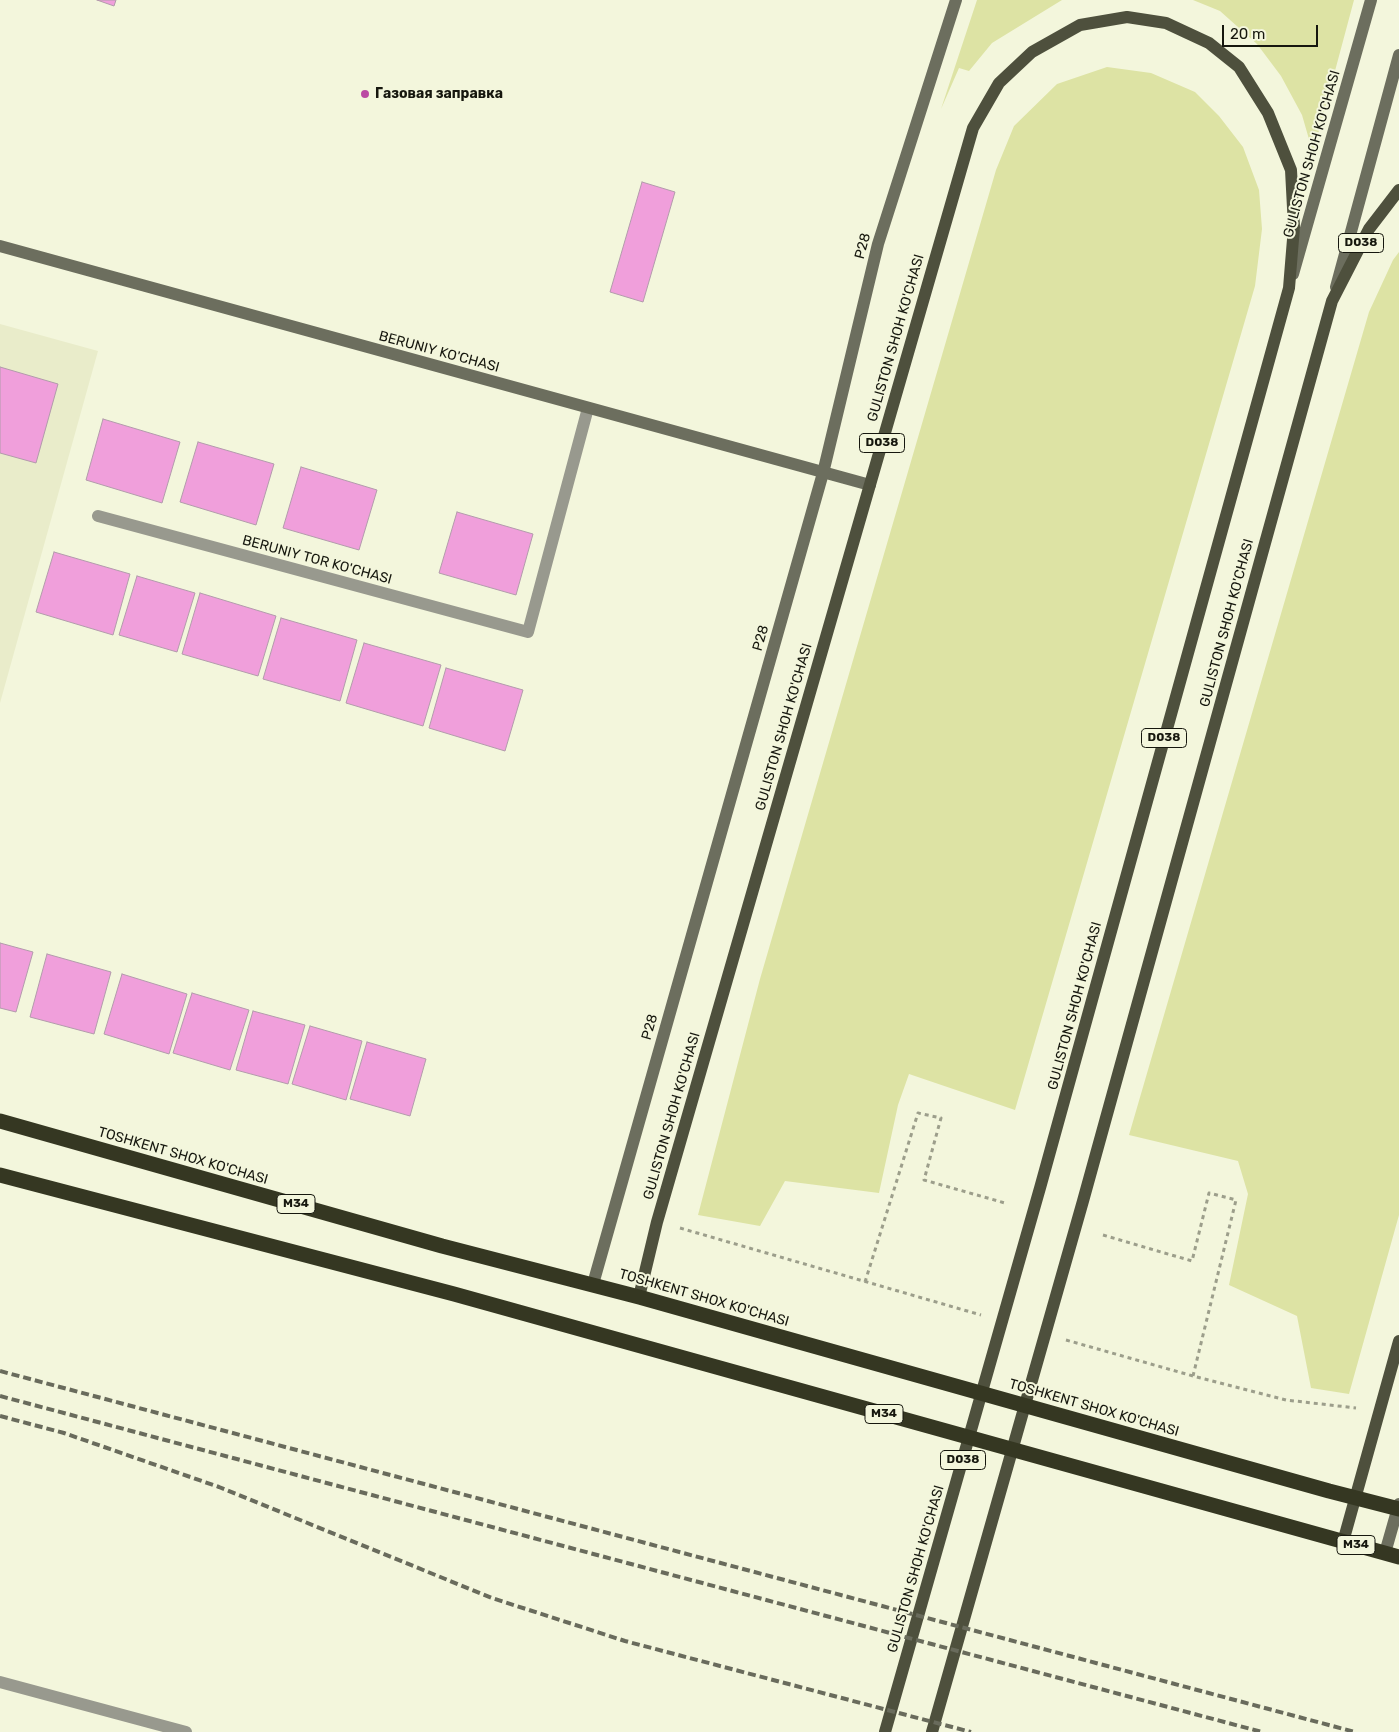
<!DOCTYPE html>
<html>
<head>
<meta charset="utf-8">
<style>
  body { margin:0 }
  #map { position:relative; width:1399px; height:1732px; overflow:hidden; background:#f3f6dc; font-family:Rubik,sans-serif }
  canvas { display:block }
  .scale { position:absolute; left:1222px; top:25px; width:96px; height:22px; box-sizing:border-box; border:2px solid #16170e; border-top:0; padding-left:6px; font-size:15px; line-height:18px; white-space:nowrap; color:#16170e; -webkit-text-stroke:4px #f3f6dc; paint-order:stroke }
</style>
</head>
<body>
<div id="map">
<canvas width="1399" height="1732"></canvas>
<div class="scale">20 m</div>
</div>
<script>
const c = document.querySelector('canvas').getContext('2d');
c.lineJoin = 'round';
function fillPath(path, color) {
  c.fillStyle = color;
  c.fill(path, 'evenodd');
}
function poly(rows) {
  const path = new Path2D();
  for (const r of rows) {
    path.moveTo(r[0], r[1]);
    for (let i = 2; i < r.length; i += 2) path.lineTo(r[i], r[i + 1]);
  }
  return path;
}
function strokePath(path, color, width, dash) {
  c.strokeStyle = color;
  c.lineWidth = width;
  c.lineCap = dash ? 'butt' : 'round';
  c.setLineDash(dash || []);
  c.stroke(path);
}
function write(font, color, halo, rows, align = 'center') {
  c.font = font + ' Rubik,sans-serif';
  c.lineWidth = 4;
  c.setLineDash([]);
  c.textBaseline = 'middle';
  c.strokeStyle = halo;
  c.fillStyle = color;
  for (const [text, x, y, turn = 0] of rows) {
    c.save();
    c.translate(x, y);
    c.rotate((+turn || 0) * Math.PI / 180);
    c.textAlign = isNaN(turn) ? turn : align;
    if (halo) c.strokeText(text, 0, 0);
    c.fillText(text, 0, 0);
    c.restore();
  }
}
fillPath(poly([
  [0,324,98,351,0,703]
]), '#e9ecca');
fillPath(poly([
  [977,0,1062,0,992,43,969,71,959,68,941,109],
  [1193,0,1354,0,1313,153,1302,115,1281,76,1257,44,1220,11],
  [1107,67,1151,73,1195,92,1219,116,1243,147,1259,190,1262,229,1255,286,1015,1110,909,1074,898,1105,879,1193,785,1181,760,1226,698,1215,760,979,996,170,1014,126,1057,84],
  [1399,252,1399,1215,1349,1394,1311,1388,1297,1316,1229,1285,1248,1194,1238,1161,1129,1135,1369,312,1393,260]
]), '#dde3a4');
const building = poly([
  [97,0,116,0,114,6,97,0],
  [642,182,675,192,643,302,610,292,642,182],
  [0,367,58,384,36,463,0,453,0,367],
  [103,419,180,442,162,503,86,480,103,419],
  [198,442,274,464,256,525,180,502,198,442],
  [301,467,377,490,359,550,283,528,301,467],
  [457,512,533,534,516,595,439,573,457,512],
  [54,552,130,574,113,635,36,612,54,552],
  [137,576,195,593,177,652,119,635,137,576],
  [200,593,276,616,258,676,182,654,200,593],
  [281,618,357,640,340,701,263,679,281,618],
  [364,643,441,665,423,726,346,703,364,643],
  [446,668,523,690,505,751,429,728,446,668],
  [0,943,33,952,16,1012,0,1008,0,943],
  [47,954,111,972,94,1034,30,1017,47,954],
  [122,974,187,994,169,1054,104,1034,122,974],
  [192,993,249,1010,230,1070,173,1053,192,993],
  [253,1011,305,1025,288,1084,236,1070,253,1011],
  [310,1026,362,1041,346,1100,292,1084,310,1026],
  [367,1042,426,1059,410,1116,350,1099,367,1042]
]);
fillPath(building, '#f09fdb');
strokePath(building, '#b29bab', 1);
strokePath(poly([
  [680,1228,981,1315],
  [1103,1235,1192,1261,1209,1193,1236,1200,1193,1376],
  [865,1282,918,1113,941,1118,924,1180,1005,1203],
  [1066,1340,1193,1376,1286,1400,1356,1408]
]), '#9c9e8b', 3, [4, 4]);
strokePath(poly([
  [98,516,528,632,588,408],
  [0,1682,186,1732]
]), '#98998e', 12);
strokePath(poly([
  [0,246,870,485],
  [1293,274,1371,0],
  [1336,287,1399,55],
  [593,1284,823,473,878,244,956,0],
  [1385,1553,1399,1504]
]), '#6c6e5e', 12);
strokePath(poly([
  [639,1297,657,1222,973,128,999,83,1032,52,1080,25,1127,17,1166,23,1209,43,1239,67,1268,113,1291,170,1294,227,1289,288,1040,1188,885,1732],
  [1343,1542,1399,1341],
  [932,1732,1083,1201,1332,301,1369,229,1399,190]
]), '#4e503d', 12);
strokePath(poly([
  [0,1121,442,1246,639,1297,1329,1491,1399,1509],
  [0,1175,454,1294,1399,1557]
]), '#353722', 15);
strokePath(poly([
  [0,1371,1355,1732],
  [0,1396,1262,1732],
  [0,1416,64,1433,219,1487,492,1598,625,1641,971,1732]
]), '#696b5c', 4, [8, 4]);
for (const [x, y, r, color] of [
  [365,94,5,"#bb49a3"]
]) {
  const dot = new Path2D();
  dot.arc(x, y, r, 0, 2 * Math.PI);
  c.fillStyle = color;
  c.fill(dot);
  strokePath(dot, '#f3f6dc', 2);
}
for (const [x, y, w] of [
  [1361,243,45],
  [882,443,45],
  [1164,738,45],
  [296,1204,38],
  [884,1414,38],
  [963,1460,45],
  [1356,1545,38]
]) {
  const box = new Path2D();
  box.roundRect(x - w / 2, y - 9.5, w, 19, 4);
  c.fillStyle = '#f3f6dc';
  c.fill(box);
  strokePath(box, '#16170e', 1);
}
write('bold 12px', '#16170e', null, [
  ["D038",1361,243],
  ["D038",882,443],
  ["D038",1164,738],
  ["M34",296,1204],
  ["M34",884,1414],
  ["D038",963,1460],
  ["M34",1356,1545]
]);
write('bold 14px', '#16170e', '#f3f6dc', [
  ["Газовая заправка",375,94]
], 'left');
write('14px', '#16170e', '#f3f6dc', [
  ["GULISTON SHOH KO'CHASI",1312,154,-74],
  ["Р28",863,246,-75],
  ["GULISTON SHOH KO'CHASI",896,338,-74],
  ["BERUNIY KO'CHASI",439,352,15],
  ["BERUNIY TOR KO'CHASI",317,560,15],
  ["GULISTON SHOH KO'CHASI",1227,623,-75],
  ["Р28",761,638,-74],
  ["GULISTON SHOH KO'CHASI",784,727,-74],
  ["GULISTON SHOH KO'CHASI",1075,1006,-75],
  ["Р28",650,1027,-74],
  ["GULISTON SHOH KO'CHASI",672,1116,-74],
  ["TOSHKENT SHOX KO'CHASI",183,1156,16],
  ["TOSHKENT SHOX KO'CHASI",704,1298,16],
  ["TOSHKENT SHOX KO'CHASI",1094,1408,16],
  ["GULISTON SHOH KO'CHASI",916,1569,-74]
]);
</script>
</body>
</html>
